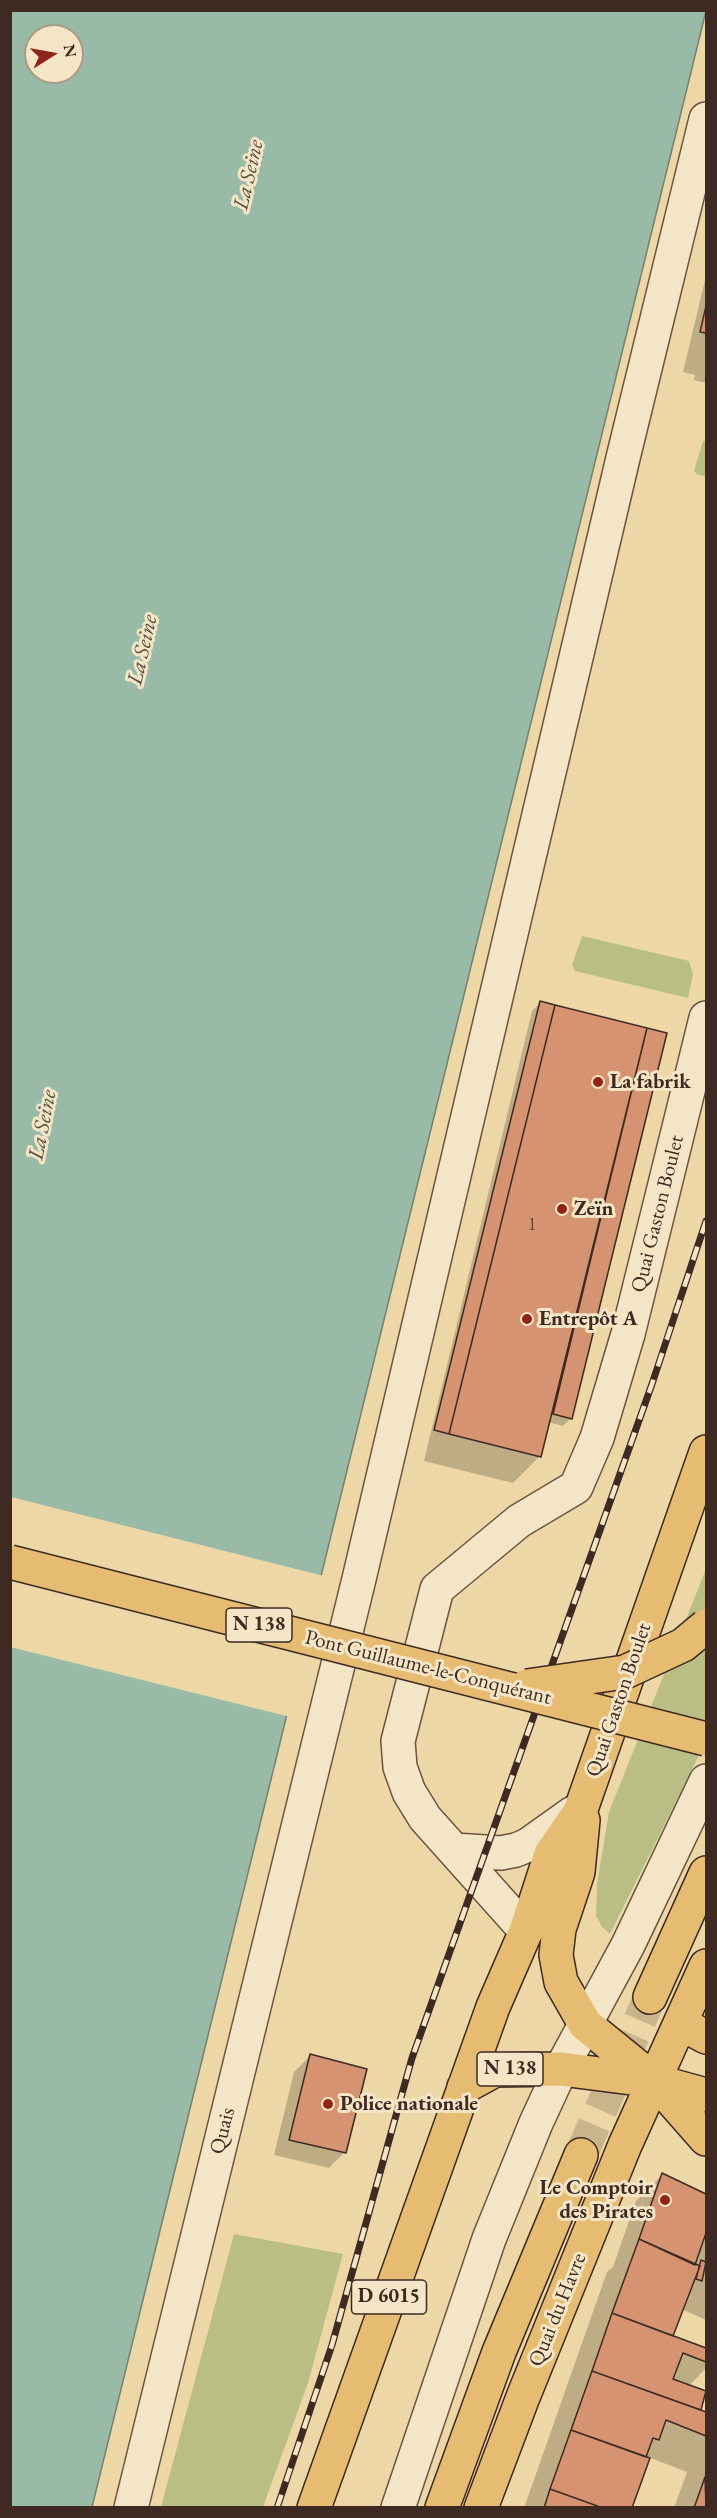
<!DOCTYPE html>
<html>
<head>
<meta charset="utf-8">
<style>
  body { margin:0 }
  #map { position:relative; width:717px; height:2518px; overflow:hidden; background:#edd7a6; font-family:"EB Garamond",serif }
  canvas { display:block }
  .frame { position:absolute; inset:0; border:12px solid #3e2a22; pointer-events:none }
  .north { position:absolute; left:24px; top:24px; width:60px; height:60px; box-sizing:border-box; background:#f3e5c5; border:2px solid #ab9a84; border-radius:50%; rotate:79deg; font-size:16px; font-weight:700; line-height:24px; text-align:center; color:#3e2a22 }
  .north::after { content:''; display:block; margin:auto; width:21px; height:27px; background:#8f2418; clip-path:polygon(50% 0,100% 100%,50% 72%,0 100%) }
</style>
</head>
<body>
<div id="map">
<canvas width="717" height="2518"></canvas>
<div class="frame"></div>
<div class="north">N</div>
</div>
<script>
const c = document.querySelector('canvas').getContext('2d');
c.lineJoin = 'round';
function fillPath(path, color) {
  c.fillStyle = color;
  c.fill(path, 'evenodd');
}
function poly(rows) {
  const path = new Path2D();
  for (const r of rows) {
    path.moveTo(r[0], r[1]);
    for (let i = 2; i < r.length; i += 2) path.lineTo(r[i], r[i + 1]);
  }
  return path;
}
function strokePath(path, color, width, dash) {
  c.strokeStyle = color;
  c.lineWidth = width;
  c.lineCap = dash ? 'butt' : 'round';
  c.setLineDash(dash || []);
  c.stroke(path);
}
function write(font, color, halo, rows, align = 'center') {
  c.font = font + ' "EB Garamond",serif';
  c.lineWidth = 6;
  c.setLineDash([]);
  c.textBaseline = 'middle';
  c.strokeStyle = halo;
  c.fillStyle = color;
  for (const [text, x, y, turn = 0] of rows) {
    c.save();
    c.translate(x, y);
    c.rotate((+turn || 0) * Math.PI / 180);
    c.textAlign = isNaN(turn) ? turn : align;
    if (halo) c.strokeText(text, 0, 0);
    c.fillText(text, 0, 0);
    c.restore();
  }
}
fillPath(poly([
  [703,441,706,441,706,477,697,474,694,471],
  [582,936,689,961,693,974,688,998,575,971,572,965],
  [706,1569,706,1741,610,1934,602,1927,596,1916,597,1884,609,1812],
  [234,2234,343,2254,308,2383,263,2507,161,2507]
]), '#babe85');
const water = poly([
  [11,11,706,11,92,2507,11,2508,11,11],
  [36,36,72,36,72,72,36,72,36,36]
]);
fillPath(water, '#99baa7');
strokePath(water, '#758072', 1.5);
fillPath(poly([
  [11,1497,324,1576,290,1717,10,1647]
]), '#edd7a6');
fillPath(poly([
  [706,276,706,383,694,380,695,375,683,372],
  [540,1003,666,1034,571,1418,563,1426,548,1422,540,1456,513,1483,424,1461,532,1011],
  [310,2056,345,2152,329,2168,274,2155,294,2072],
  [662,2175,706,2196,706,2320,682,2309,672,2337,706,2349,706,2368,689,2386,706,2392,699,2410,706,2413,706,2508,674,2508,687,2472,648,2457,630,2508,524,2508,607,2272,613,2267,636,2201]
]), '#0003');
const building = poly([
  [706,306,706,333,700,332,706,306],
  [540,1001,555,1005,449,1434,434,1430,540,1001],
  [555,1005,647,1028,541,1457,449,1434,555,1005],
  [647,1028,667,1033,572,1419,553,1414,647,1028],
  [310,2054,367,2069,346,2153,289,2140,310,2054],
  [662,2173,706,2194,706,2233,695,2265,639,2239,662,2173],
  [639,2239,700,2266,673,2336,612,2313,639,2239],
  [701,2260,706,2262,702,2281,696,2279,701,2260],
  [612,2313,706,2348,706,2362,683,2353,673,2379,706,2391,701,2410,592,2371,612,2313],
  [592,2371,706,2412,706,2436,666,2420,659,2440,653,2438,646,2457,571,2430,592,2371],
  [571,2430,650,2458,632,2508,603,2508,550,2489,571,2430],
  [705,2477,706,2508,694,2508,705,2477],
  [550,2489,603,2508,544,2508,550,2489]
]);
fillPath(building, '#d59372');
strokePath(building, '#3e2a22', 1.5);
strokePath(poly([
  [581,2155,650,1997]
]), '#cab48c', 33, [33, 16]);
const minor = poly([
  [454,1850,501,1853,516,1850,528,1845,573,1813,580,1812],
  [526,1931,425,1818,409,1792,400,1767,398,1741,437,1589,519,1521,576,1487,597,1438,628,1334,706,1018],
  [131,2508,359,1579,623,458,706,119],
  [398,2508,489,2239,536,2123,561,2069,628,1945,706,1781]
]);
const major = poly([
  [580,1812,583,1820,578,1872,559,1929,556,1955,561,1982,585,2024,655,2081,706,2139],
  [650,1997,706,1873],
  [682,2024,706,2037],
  [464,2087,495,2070,561,2069,655,2081,706,2095],
  [314,2508,493,2007,526,1931,551,1854,580,1812,706,1452],
  [442,2508,499,2352,581,2155],
  [481,2508,523,2397,625,2145,706,1966]
]);
strokePath(minor, '#6a5543', 36);
strokePath(major, '#3e2a22', 36);
strokePath(minor, '#f3e5c5', 33);
strokePath(major, '#e6bc73', 33);
const rail = poly([
  [277,2508,332,2345,412,2058,652,1384,706,1221]
]);
strokePath(rail, '#3e2a22', 7);
strokePath(rail, '#f3e5c5', 4.5, [14]);
const majorBridge = poly([
  [10,1562,706,1739],
  [527,1686,625,1672,683,1645,706,1626]
]);
strokePath(majorBridge, '#3e2a22', 36, []);
strokePath(majorBridge, '#e6bc73', 33);
for (const [x, y, r, color] of [
  [598,1082,6,"#8f2418"],
  [562,1209,6,"#8f2418"],
  [527,1319,6,"#8f2418"],
  [328,2104,6,"#8f2418"],
  [665,2200,6,"#8f2418"]
]) {
  const dot = new Path2D();
  dot.arc(x, y, r, 0, 2 * Math.PI);
  c.fillStyle = color;
  c.fill(dot);
  strokePath(dot, '#f3e5c5', 2);
}
write('18px', '#644436', null, [
  ["1",532,1225]
]);
for (const [x, y, w] of [
  [259,1625,66],
  [510,2069,66],
  [389,2297,75]
]) {
  const box = new Path2D();
  box.roundRect(x - w / 2, y - 17, w, 34, 4.5);
  c.fillStyle = '#f3e5c5';
  c.fill(box);
  strokePath(box, '#3e2a22', 1.5);
}
write('bold 20px', '#3e2a22', null, [
  ["N 138",259,1625],
  ["N 138",510,2069],
  ["D 6015",389,2297]
]);
write('bold 21px', '#3e2a22', '#f3e5c5', [
  ["La fabrik",610,1082],
  ["Zeïn",574,1209],
  ["Entrepôt A",539,1319],
  ["Police nationale",340,2104],
  ["Le Comptoir",653,2188,"right"],
  ["des Pirates",653,2212,"right"]
], 'left');
write('21px', '#3e2a22', '#f3e5c5', [
  ["Quai Gaston Boulet",658,1214,-76],
  ["Pont Guillaume-le-Conquérant",428,1668,14],
  ["Quai Gaston Boulet",619,1700,-71],
  ["Quais",223,2131,-76],
  ["Quai du Havre",558,2310,-68]
]);
write('italic 22px', '#554e43', '#f3e5c5', [
  ["La Seine",249,175,-77],
  ["La Seine",143,650,-77],
  ["La Seine",43,1125,-79]
]);
</script>
</body>
</html>
